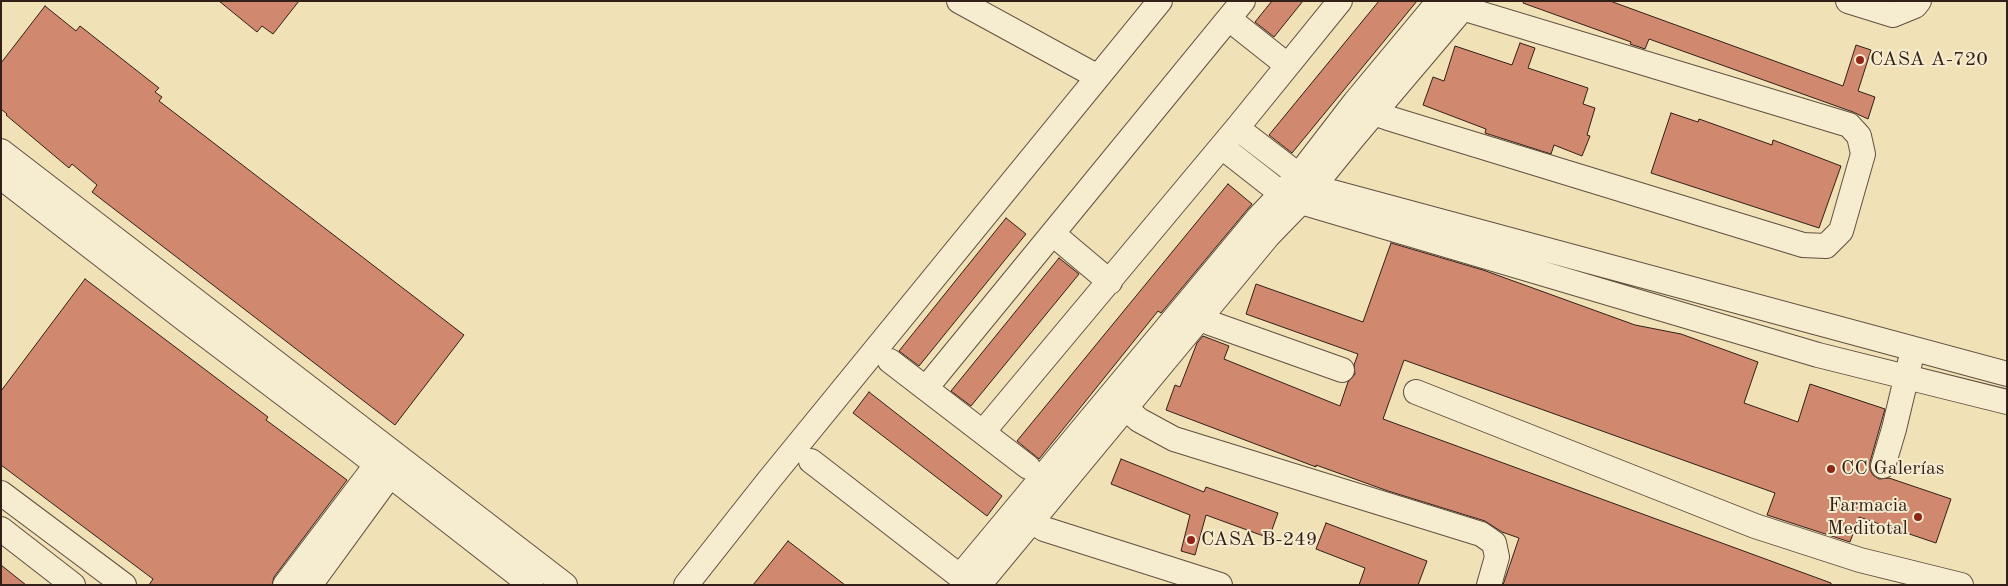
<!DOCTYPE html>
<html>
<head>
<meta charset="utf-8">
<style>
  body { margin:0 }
  #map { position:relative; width:2008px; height:586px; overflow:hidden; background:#f1e1b6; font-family:"Old Standard TT",serif }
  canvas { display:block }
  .frame { position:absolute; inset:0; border:2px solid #311f18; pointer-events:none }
</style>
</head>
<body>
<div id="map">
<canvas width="2008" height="586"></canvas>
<div class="frame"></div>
</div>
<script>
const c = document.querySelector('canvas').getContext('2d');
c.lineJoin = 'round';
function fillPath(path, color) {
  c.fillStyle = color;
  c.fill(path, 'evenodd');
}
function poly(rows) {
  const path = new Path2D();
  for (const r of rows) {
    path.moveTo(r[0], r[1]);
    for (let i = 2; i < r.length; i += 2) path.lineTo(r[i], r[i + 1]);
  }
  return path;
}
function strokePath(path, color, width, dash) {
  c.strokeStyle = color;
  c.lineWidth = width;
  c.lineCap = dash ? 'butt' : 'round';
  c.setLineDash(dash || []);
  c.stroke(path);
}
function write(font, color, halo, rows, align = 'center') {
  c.font = font + ' "Old Standard TT",serif';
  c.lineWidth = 4;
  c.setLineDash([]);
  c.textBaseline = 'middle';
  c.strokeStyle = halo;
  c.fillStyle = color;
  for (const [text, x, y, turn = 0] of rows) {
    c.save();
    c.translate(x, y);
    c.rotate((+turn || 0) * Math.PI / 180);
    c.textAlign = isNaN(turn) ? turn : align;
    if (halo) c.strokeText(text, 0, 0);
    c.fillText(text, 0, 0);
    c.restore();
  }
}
const building = poly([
  [219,1,299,1,273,34,262,26,257,32,219,1],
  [1272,1,1303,1,1274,37,1255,22,1272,1],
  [1379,1,1417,1,1292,153,1269,135,1379,1],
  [1524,1,1610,1,1843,86,1856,45,1871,50,1858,91,1875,97,1868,119,1853,112,1649,39,1645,49,1630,44,1631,42,1523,3,1524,1],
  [45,6,76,31,80,26,159,88,155,92,162,97,159,101,464,335,395,425,92,192,97,185,72,164,69,168,6,115,7,114,1,109,1,63,45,6],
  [1520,43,1535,48,1528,68,1588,88,1583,104,1595,108,1587,135,1590,136,1582,156,1554,145,1551,154,1485,133,1486,129,1423,105,1433,77,1444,81,1455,46,1512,65,1520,43],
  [1671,113,1698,122,1699,119,1772,145,1773,140,1841,166,1819,228,1651,173,1671,113],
  [1228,184,1252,204,1161,313,1158,311,1039,459,1017,441,1228,184],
  [1006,218,1026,234,919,366,899,351,1006,218],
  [1391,243,1483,270,1635,325,1681,334,1758,362,1744,403,1798,422,1810,384,1885,409,1870,462,1870,470,1873,475,1879,479,1889,478,1951,499,1936,543,1859,517,1850,542,1767,515,1775,493,1404,360,1383,419,1831,583,1831,585,1503,585,1519,538,1502,532,1485,521,1388,491,1316,465,1316,467,1166,410,1175,385,1180,387,1197,343,1203,336,1229,346,1224,359,1340,406,1348,382,1355,374,1354,365,1358,354,1246,314,1256,284,1363,322,1391,243],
  [1059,258,1079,274,971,406,951,391,1059,258],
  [85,279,268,417,266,420,347,480,274,577,272,585,149,585,153,579,1,465,1,391,85,279],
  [869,392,1002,496,987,516,853,413,869,392],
  [1121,459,1204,492,1206,487,1278,513,1269,538,1206,515,1195,555,1181,551,1190,515,1111,484,1121,459],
  [1326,523,1427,561,1418,585,1359,585,1365,568,1316,549,1326,523],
  [788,541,845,585,753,585,788,541],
  [1,565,26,585,1,585,1,565]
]);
fillPath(building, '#d0896f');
strokePath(building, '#311f18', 1);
const minor = poly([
  [959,1,1098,77],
  [1848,1,1893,15,1915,6,1919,1],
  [1229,19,1287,65],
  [1355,102,1374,113,1388,118,1803,245,1826,246,1841,231,1863,154,1859,136,1849,125,1472,11,1455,1],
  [1237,128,1314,187,2007,374],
  [1222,147,1282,194,1301,202,1818,355,2007,402],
  [1,151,565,585],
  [1,177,183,318,355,448,531,585],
  [1053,234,1110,282],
  [1189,307,1210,323,1342,370],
  [890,361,1028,467],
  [926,388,1243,1],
  [1416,392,1755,526,1860,560,1961,585],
  [1114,398,1139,420,1174,439,1481,534,1494,543,1497,557,1489,585],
  [983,432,1237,128,1340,1],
  [811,461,971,585],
  [1883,466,1894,429,1910,362],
  [1,493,124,585],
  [1020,514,1044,529,1220,585],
  [1,529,73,585],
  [960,576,1259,217,1298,176,1355,102,1439,1],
  [285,585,386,452],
  [310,585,399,463],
  [686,585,769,480,1160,1],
  [979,585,1268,236,1301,202,1353,138,1469,1]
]);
strokePath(minor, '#615040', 26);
strokePath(minor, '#f6ecd0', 24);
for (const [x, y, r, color] of [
  [1860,60,5,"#8f2418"],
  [1831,469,5,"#8f2418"],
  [1918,517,5,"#8f2418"],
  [1191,540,5,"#8f2418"]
]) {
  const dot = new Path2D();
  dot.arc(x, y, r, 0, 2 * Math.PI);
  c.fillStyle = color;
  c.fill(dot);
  strokePath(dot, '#f6ecd0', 2);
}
write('20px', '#311f18', '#f6ecd0', [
  ["CASA A-720",1870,60],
  ["CC Galerías",1841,469],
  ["Farmacia",1908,506,"right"],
  ["Meditotal",1908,529,"right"],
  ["CASA B-249",1201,540]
], 'left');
</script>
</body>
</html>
